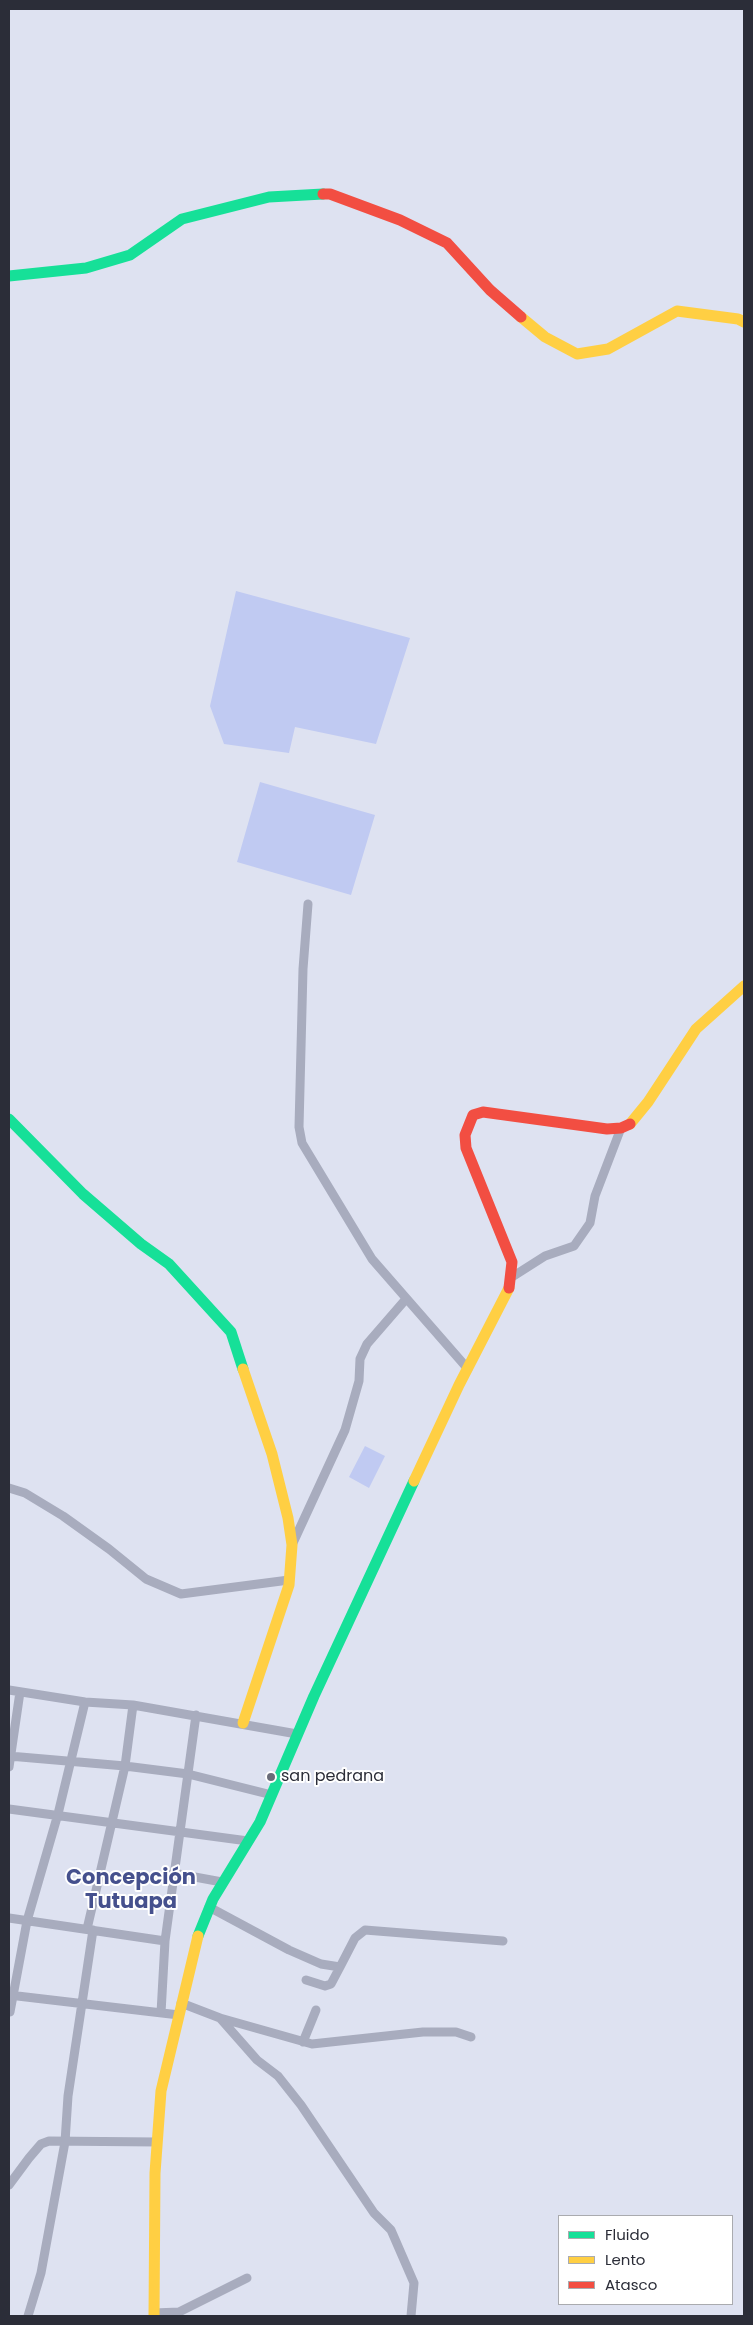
<!DOCTYPE html>
<html>
<head>
<meta charset="utf-8">
<style>
  body { margin:0 }
  #map { position:relative; width:753px; height:2325px; overflow:hidden; background:#dee2f1; font-family:Poppins,sans-serif }
  canvas { display:block }
  .frame { position:absolute; inset:0; border:10px solid #2b2d38; pointer-events:none }
  .legend { position:absolute; left:558px; top:2215px; width:175px; height:90px; box-sizing:border-box; background:#fff; border:1px solid #aaabaf; margin:0; padding:6px 9px; list-style:none; font-size:15px; color:#2b2d38 }
  .legend li { display:flex; align-items:center; gap:10px; height:25px }
  .legend b { width:25px; border:1px solid #aaabaf }
</style>
</head>
<body>
<div id="map">
<canvas width="753" height="2325"></canvas>
<div class="frame"></div>
<ul class="legend">
<li><b style="height:6px;background:#16e098"></b>Fluido</li>
<li><b style="height:6px;background:#ffcf43"></b>Lento</li>
<li><b style="height:6px;background:#f24e42"></b>Atasco</li>
</ul>
</div>
<script>
const c = document.querySelector('canvas').getContext('2d');
c.lineJoin = 'round';
function fillPath(path, color) {
  c.fillStyle = color;
  c.fill(path, 'evenodd');
}
function poly(rows) {
  const path = new Path2D();
  for (const r of rows) {
    path.moveTo(r[0], r[1]);
    for (let i = 2; i < r.length; i += 2) path.lineTo(r[i], r[i + 1]);
  }
  return path;
}
function strokePath(path, color, width, dash) {
  c.strokeStyle = color;
  c.lineWidth = width;
  c.lineCap = dash ? 'butt' : 'round';
  c.setLineDash(dash || []);
  c.stroke(path);
}
function write(font, color, halo, rows, align = 'center') {
  c.font = font + ' Poppins,sans-serif';
  c.lineWidth = 4;
  c.setLineDash([]);
  c.textBaseline = 'middle';
  c.strokeStyle = halo;
  c.fillStyle = color;
  for (const [text, x, y, turn = 0] of rows) {
    c.save();
    c.translate(x, y);
    c.rotate((+turn || 0) * Math.PI / 180);
    c.textAlign = isNaN(turn) ? turn : align;
    if (halo) c.strokeText(text, 0, 0);
    c.fillText(text, 0, 0);
    c.restore();
  }
}
fillPath(poly([
  [236,591,410,638,376,744,295,727,289,753,224,744,210,706],
  [260,782,375,815,351,895,237,862],
  [365,1446,385,1456,369,1488,349,1477]
]), '#c0caf2');
strokePath(poly([
  [308,904,303,969,299,1127,302,1143,372,1259,468,1369],
  [512,1277,545,1256,574,1246,590,1223,595,1196,621,1128],
  [9,1488,25,1493,63,1516,109,1549,146,1579,181,1594,289,1580],
  [292,1545,345,1430,359,1381,360,1359,367,1344,406,1299],
  [9,1690,85,1702,133,1705,297,1734],
  [9,1756,125,1766,188,1774,272,1795],
  [9,1767,20,1692],
  [9,1809,248,1841],
  [173,1873,222,1882],
  [209,1907,289,1950,321,1964,340,1967,355,1938,365,1930,503,1941],
  [9,1918,165,1941],
  [87,1929,125,1766,133,1705],
  [306,1980,325,1986,331,1984,340,1967],
  [9,1995,179,2015],
  [181,2003,220,2018,257,2060,278,2076,301,2105,374,2213,391,2230,414,2283,411,2316],
  [10,2012,27,1921,58,1814,85,1702],
  [161,2013,165,1941,196,1715],
  [220,2018,312,2044,423,2032,456,2032,471,2037],
  [303,2042,316,2010],
  [9,2185,29,2158,41,2144,49,2141,157,2142],
  [154,2313,179,2312,247,2278],
  [28,2316,41,2273,65,2142,68,2096,93,1930]
]), '#a8acbe', 9);
strokePath(poly([
  [9,276,86,268,130,255,182,219,269,197,323,194],
  [9,1119,83,1194,141,1244,169,1264,231,1332,243,1369],
  [198,1936,213,1899,260,1822,314,1696,414,1481]
]), '#16e098', 11);
strokePath(poly([
  [521,317,545,337,577,354,608,349,677,311,738,319,744,322],
  [630,1124,648,1102,696,1029,744,986],
  [414,1481,459,1385,509,1288],
  [243,1723,289,1585,292,1545,288,1518,272,1454,243,1369],
  [154,2316,155,2173,161,2091,198,1936]
]), '#ffcf43', 11);
strokePath(poly([
  [323,194,330,194,400,220,447,243,490,290,521,317],
  [509,1288,512,1262,466,1148,465,1135,473,1115,483,1112,607,1129,621,1128,630,1124]
]), '#f24e42', 11);
for (const [x, y, r, color] of [
  [271,1777,5,"#6a6c79"]
]) {
  const dot = new Path2D();
  dot.arc(x, y, r, 0, 2 * Math.PI);
  c.fillStyle = color;
  c.fill(dot);
  strokePath(dot, '#fff', 2);
}
write('16px', '#2b2d38', '#fff', [
  ["san pedrana",281,1777]
], 'left');
write('bold 21px', '#45508d', '#fff', [
  ["Concepción",131,1879],
  ["Tutuapa",131,1903]
]);
</script>
</body>
</html>
